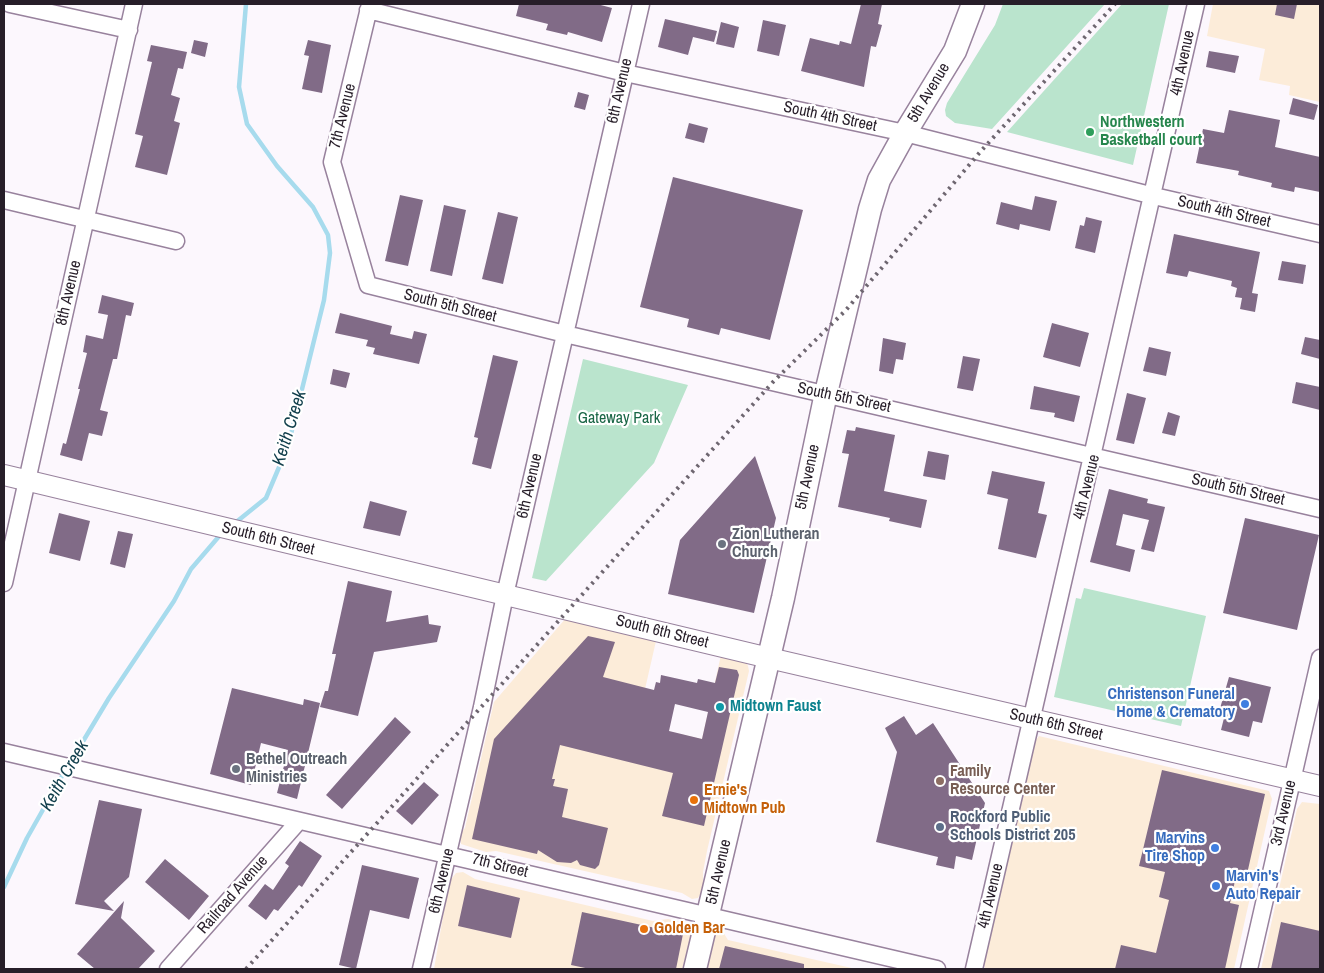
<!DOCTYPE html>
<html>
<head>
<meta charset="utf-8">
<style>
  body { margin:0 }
  #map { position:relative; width:1324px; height:973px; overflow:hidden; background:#fcf7fd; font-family:"Archivo Narrow",sans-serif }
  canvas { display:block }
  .frame { position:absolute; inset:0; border:5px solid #271e29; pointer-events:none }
</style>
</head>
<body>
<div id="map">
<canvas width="1324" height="973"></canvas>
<div class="frame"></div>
</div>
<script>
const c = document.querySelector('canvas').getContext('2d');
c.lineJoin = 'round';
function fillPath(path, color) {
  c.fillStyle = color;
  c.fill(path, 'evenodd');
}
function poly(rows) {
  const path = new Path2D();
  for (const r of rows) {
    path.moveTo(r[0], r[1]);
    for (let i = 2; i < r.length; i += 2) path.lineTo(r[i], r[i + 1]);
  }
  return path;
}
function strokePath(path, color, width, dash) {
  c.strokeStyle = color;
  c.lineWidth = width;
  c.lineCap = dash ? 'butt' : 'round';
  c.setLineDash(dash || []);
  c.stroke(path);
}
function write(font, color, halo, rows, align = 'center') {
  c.font = font + ' "Archivo Narrow",sans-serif';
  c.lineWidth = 4.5;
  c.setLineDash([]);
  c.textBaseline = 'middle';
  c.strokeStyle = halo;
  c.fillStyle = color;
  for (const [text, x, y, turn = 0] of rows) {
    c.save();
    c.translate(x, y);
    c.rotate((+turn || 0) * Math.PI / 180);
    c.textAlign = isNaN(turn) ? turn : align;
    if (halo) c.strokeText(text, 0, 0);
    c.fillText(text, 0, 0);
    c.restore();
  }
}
fillPath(poly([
  [1213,4,1320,4,1320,102,1289,95,1290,86,1259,80,1265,49,1207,36],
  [566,618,656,641,637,724,702,739,721,655,746,662,748,666,749,671,707,851,703,872,703,889,698,898,692,899,682,893,496,851,486,852,461,844,460,834,465,828,494,702],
  [1039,736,1269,791,1272,799,1234,969,985,968,984,964,1034,743],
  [1302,802,1320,804,1320,969,1261,969,1297,809],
  [463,872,475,879,653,921,668,919,688,924,693,931,682,969,434,969,449,882,456,873],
  [723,932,728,940,856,969,708,969,712,939,716,933]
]), '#fcecd9');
fillPath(poly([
  [1003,4,1105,4,992,129,955,123,946,116,945,110,947,103,995,25],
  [1122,4,1169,4,1133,165,1007,132],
  [583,359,688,385,654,463,546,581,532,578],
  [1084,588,1206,616,1181,726,1054,697,1076,598,1081,599]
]), '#bae4cd');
strokePath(poly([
  [235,523,266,498,288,446,324,300,330,253,328,235,313,207,277,166,247,124,239,87,246,4],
  [70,763,109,698,174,601,191,569,221,534],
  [4,887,27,838,66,769]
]), '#a7dbed', 4.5);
fillPath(poly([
  [519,4,597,4,612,8,602,42,568,32,567,35,546,30,548,24,516,16],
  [861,4,882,4,878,24,882,25,876,47,871,46,864,87,801,71,810,38,839,45,840,41,851,44],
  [1277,4,1297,4,1294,19,1275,15],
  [665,19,717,31,714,42,693,37,688,55,658,47],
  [763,20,786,25,779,56,757,51],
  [721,22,739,27,734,48,716,44],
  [194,40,208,43,205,57,191,53],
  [308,40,331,45,322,93,302,89,309,56,304,55],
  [151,45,187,52,183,69,178,68,171,95,180,98,174,121,180,123,167,175,135,167,143,136,135,134,152,62,147,61],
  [1209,51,1239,56,1235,73,1206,67],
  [578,92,589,95,585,110,574,107],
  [1293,98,1318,105,1314,120,1289,114],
  [1229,110,1280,120,1275,147,1320,157,1320,192,1295,187,1294,192,1271,187,1272,183,1238,175,1239,171,1196,163,1203,129,1224,133],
  [689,123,708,128,704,143,685,138],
  [673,177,803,210,770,340,721,328,719,335,687,327,689,319,640,307],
  [400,195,423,200,408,266,385,261],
  [1035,196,1057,201,1050,231,1020,224,1019,230,996,224,1001,202,1032,210],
  [444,205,466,210,452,276,430,271],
  [498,212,518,217,503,284,482,279],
  [1086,217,1102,221,1095,253,1075,248,1080,225,1084,226],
  [1174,234,1260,252,1252,293,1258,294,1255,312,1240,309,1242,298,1235,297,1237,288,1231,286,1232,281,1189,271,1187,277,1166,273],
  [1282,261,1306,265,1303,284,1278,280],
  [102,295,134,303,131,316,126,315,117,359,113,359,100,410,108,412,102,436,89,433,82,461,60,455,63,443,66,444,80,389,78,389,87,353,83,352,86,335,103,339,108,315,98,313],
  [340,313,392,326,390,334,412,339,414,331,427,334,419,364,373,354,375,348,366,346,368,340,335,333],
  [1052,323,1089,333,1080,367,1043,357],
  [1305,337,1320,340,1320,359,1301,354],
  [883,338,906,343,903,360,896,359,893,374,879,371],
  [1149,347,1171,352,1166,376,1143,371],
  [493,355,518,361,491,469,472,464,478,438,474,437],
  [963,356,980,359,973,391,957,388],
  [333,369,350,373,346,388,330,384],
  [1296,382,1320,387,1320,410,1292,403],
  [1034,386,1080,396,1074,422,1054,417,1055,413,1030,409],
  [1127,393,1146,398,1134,444,1116,440],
  [1168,412,1180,416,1175,436,1162,433],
  [856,427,895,435,884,491,927,500,921,528,889,521,890,518,838,507,849,454,842,453,847,430,855,431],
  [928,451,949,455,945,480,923,476],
  [755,456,776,518,754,613,668,594,680,540],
  [992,471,1045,482,1038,513,1047,515,1036,558,998,549,1008,499,987,494],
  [1109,489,1148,499,1147,503,1165,507,1154,552,1141,549,1149,520,1123,514,1116,545,1135,550,1130,572,1090,562],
  [370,501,407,511,400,536,363,528],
  [59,513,90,521,80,561,49,553],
  [1245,518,1319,535,1297,630,1223,613],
  [118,531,133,534,125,568,110,564],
  [348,581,392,591,386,622,428,615,429,624,441,626,437,642,374,652,358,716,320,707,325,691,328,691,336,654,332,654],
  [588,636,615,642,603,677,654,690,656,682,660,683,661,675,697,683,698,679,715,683,719,667,737,670,739,675,704,826,662,816,673,773,560,745,552,779,555,779,553,786,568,789,562,817,608,828,599,865,595,869,580,865,577,860,571,863,557,862,538,850,537,854,472,839,494,739],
  [675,704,708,712,702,739,669,731],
  [1229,677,1271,687,1262,723,1253,721,1249,737,1221,730,1225,714,1219,712],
  [232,688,303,705,304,699,320,703,297,799,277,793,288,750,261,743,251,785,210,774],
  [904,716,916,735,933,723,985,803,972,860,956,856,954,869,936,865,938,857,876,842,897,752,885,728],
  [395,717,411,732,342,809,326,795],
  [1162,770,1265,794,1245,883,1235,881,1230,903,1239,905,1225,969,1115,969,1121,945,1156,953,1169,900,1159,897,1165,872,1139,866],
  [424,782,439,795,412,825,396,811],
  [99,800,142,809,129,877,104,901,114,911,75,904],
  [300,841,322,856,302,887,299,885,278,911,274,909,266,920,248,906,265,884,273,890,289,866,285,863],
  [165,859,209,896,189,920,145,882],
  [362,865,419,878,409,919,370,910,356,969,339,965],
  [467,885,520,898,511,938,458,926],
  [124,901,121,918,155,951,138,969,95,969,77,954],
  [582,912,683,934,676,969,590,969,571,965],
  [1281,922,1320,931,1320,969,1271,969],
  [725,946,804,964,804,969,719,969]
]), '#816b87');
const minor = poly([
  [10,4,129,30],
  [370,4,332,162,368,285,565,334,1320,509],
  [368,10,625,73,905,133,1154,196,1320,234],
  [4,200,176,241],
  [4,583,134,4],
  [4,752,937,969],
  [168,969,298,822],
  [421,969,482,707,505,595,641,4],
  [974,969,1196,4],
  [1249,969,1320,658]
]);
const tertiary = poly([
  [4,475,769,658,1320,786]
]);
const secondary = poly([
  [695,969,783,598,826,393,870,209,879,180,905,133,955,51,973,4]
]);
strokePath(minor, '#98829d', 19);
strokePath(tertiary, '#98829d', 22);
strokePath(secondary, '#98829d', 25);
strokePath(minor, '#fff', 16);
strokePath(tertiary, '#fff', 20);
strokePath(secondary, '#fff', 22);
strokePath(poly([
  [246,969,773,382,846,310,981,151,1115,4]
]), '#6e6670', 4, [2.5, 5]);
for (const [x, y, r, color] of [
  [1090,132,5,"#2e9e5b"],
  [722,544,5,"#6b7280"],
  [1245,704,5,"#3f7fe0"],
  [720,707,5,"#0f9aa8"],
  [236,769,5,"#6b7280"],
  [940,781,5,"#8d6e63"],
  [694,800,5,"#e8710a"],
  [940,827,5,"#5c6f8a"],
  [1215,848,5,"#3f7fe0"],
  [1216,886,5,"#3f7fe0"],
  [644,929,5,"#e8710a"]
]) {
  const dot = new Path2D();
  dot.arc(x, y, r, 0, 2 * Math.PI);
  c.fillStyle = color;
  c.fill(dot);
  strokePath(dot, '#fff', 2);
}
write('16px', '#271e29', '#fff', [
  ["4th Avenue",1183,63,-78],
  ["6th Avenue",620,91,-77],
  ["5th Avenue",929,93,-59],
  ["7th Avenue",343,116,-76],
  ["South 4th Street",830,117,12],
  ["South 4th Street",1224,212,13],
  ["8th Avenue",69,293,-77],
  ["South 5th Street",450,306,14],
  ["South 5th Street",844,398,12],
  ["5th Avenue",808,477,-78],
  ["6th Avenue",530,486,-77],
  ["4th Avenue",1087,487,-76],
  ["South 5th Street",1238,490,13],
  ["South 6th Street",268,539,14],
  ["South 6th Street",662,632,14],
  ["South 6th Street",1056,725,13],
  ["3rd Avenue",1284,813,-77],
  ["7th Street",500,866,14],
  ["5th Avenue",719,872,-77],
  ["6th Avenue",442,881,-77],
  ["Railroad Avenue",233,895,-49],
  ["4th Avenue",991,896,-77]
]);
write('bold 16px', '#27864d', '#fff', [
  ["Northwestern",1100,123],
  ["Basketball court",1100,141]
], 'left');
write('16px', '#1a6646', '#fff', [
  ["Gateway Park",619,419]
]);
write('bold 16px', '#5b616d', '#fff', [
  ["Zion Lutheran",732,535],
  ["Church",732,553],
  ["Bethel Outreach",246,760],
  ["Ministries",246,778]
], 'left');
write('bold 16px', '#366cbe', '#fff', [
  ["Christenson Funeral",1235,695],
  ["Home & Crematory",1235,713],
  ["Marvins",1205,839],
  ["Tire Shop",1205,857],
  ["Marvin's",1226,877,"left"],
  ["Auto Repair",1226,895,"left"]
], 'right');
write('bold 16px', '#0d838f', '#fff', [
  ["Midtown Faust",730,707]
], 'left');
write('bold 16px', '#785e54', '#fff', [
  ["Family",950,772],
  ["Resource Center",950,790]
], 'left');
write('bold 16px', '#c56008', '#fff', [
  ["Ernie's",704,791],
  ["Midtown Pub",704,809],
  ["Golden Bar",654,929]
], 'left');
write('bold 16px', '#4e5e75', '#fff', [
  ["Rockford Public",950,818],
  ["Schools District 205",950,836]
], 'left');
write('italic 18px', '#103e4b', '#fff', [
  ["Keith Creek",290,428,-73],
  ["Keith Creek",65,776,-60]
]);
</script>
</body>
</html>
